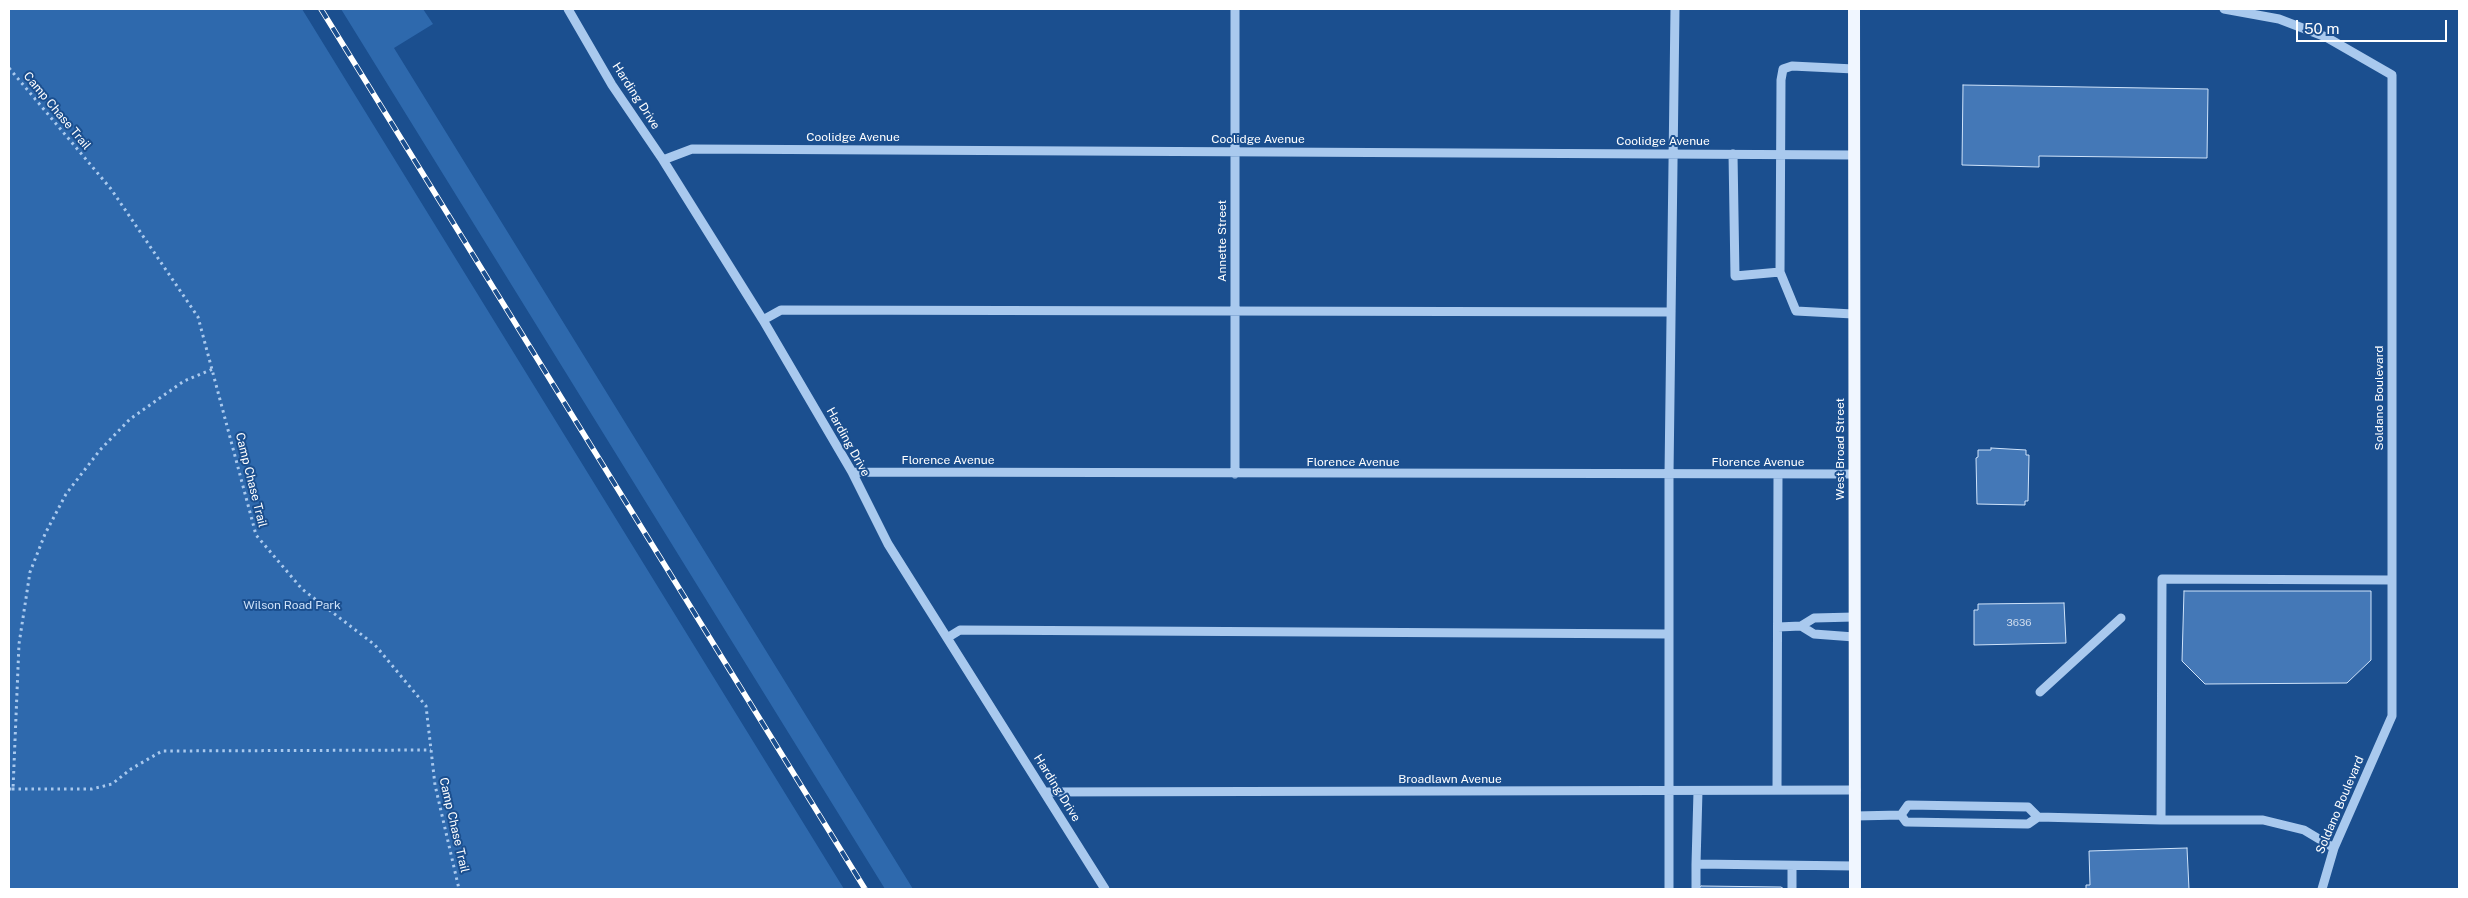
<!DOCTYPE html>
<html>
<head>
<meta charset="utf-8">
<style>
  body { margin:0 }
  #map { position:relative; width:2468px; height:898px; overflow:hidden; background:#1b4f8f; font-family:"Public Sans",sans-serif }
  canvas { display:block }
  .frame { position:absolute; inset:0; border:10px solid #fff; pointer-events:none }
  .scale { position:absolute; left:2296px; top:20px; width:151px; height:22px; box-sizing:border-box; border:2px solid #fff; border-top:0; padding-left:6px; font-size:15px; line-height:18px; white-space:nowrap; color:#fff; -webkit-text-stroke:4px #1b4f8f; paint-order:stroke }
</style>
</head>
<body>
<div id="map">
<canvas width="2468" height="898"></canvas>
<div class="frame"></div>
<div class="scale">50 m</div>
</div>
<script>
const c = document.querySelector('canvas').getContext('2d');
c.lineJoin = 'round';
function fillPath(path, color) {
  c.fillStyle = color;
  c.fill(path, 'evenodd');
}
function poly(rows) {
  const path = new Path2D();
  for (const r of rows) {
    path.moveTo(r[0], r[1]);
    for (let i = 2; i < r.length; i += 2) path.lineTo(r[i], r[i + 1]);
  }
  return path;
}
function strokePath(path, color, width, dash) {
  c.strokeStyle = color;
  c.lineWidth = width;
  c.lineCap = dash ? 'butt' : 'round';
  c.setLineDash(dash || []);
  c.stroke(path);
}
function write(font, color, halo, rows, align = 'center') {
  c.font = font + ' "Public Sans",sans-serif';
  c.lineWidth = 4;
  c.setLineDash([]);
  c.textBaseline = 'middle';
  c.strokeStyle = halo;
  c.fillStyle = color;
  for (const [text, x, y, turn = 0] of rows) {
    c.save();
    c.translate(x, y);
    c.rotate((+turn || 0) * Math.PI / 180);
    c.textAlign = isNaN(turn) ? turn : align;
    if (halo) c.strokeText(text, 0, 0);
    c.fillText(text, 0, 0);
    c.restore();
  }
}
fillPath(poly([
  [9,9,302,9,844,889,9,889],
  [341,9,423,9,433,24,394,48,913,889,885,889]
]), '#2e69ad');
const building = poly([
  [1963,85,2208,89,2207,158,2039,156,2039,167,1962,165,1963,85],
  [1991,448,2026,450,2026,455,2029,455,2028,501,2025,501,2025,505,1977,504,1976,458,1978,457,1978,450,1991,450,1991,448],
  [2184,591,2371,591,2371,660,2347,683,2205,684,2182,661,2184,591],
  [2064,603,2066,643,1974,645,1974,610,1978,610,1978,604,2064,603],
  [2187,848,2189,889,2086,889,2086,885,2090,885,2089,851,2187,848],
  [1701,886,1781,887,1784,889,1698,889,1701,886]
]);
fillPath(building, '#4478b7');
strokePath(building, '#cfe3fa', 1);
strokePath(poly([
  [9,68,111,189,198,317,256,535,302,589,375,645,426,706,435,785,459,889],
  [9,789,13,789,19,644,30,572,45,534,66,494,100,450,130,419,184,381,213,369],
  [12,789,92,789,112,784,131,769,162,751,431,750]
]), '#a9c9ee', 3, [2.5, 4]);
strokePath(poly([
  [568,9,612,85,663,160,763,320,852,472,888,544,1105,889],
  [2224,9,2279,19,2326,37,2392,75,2392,716,2334,848,2322,889],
  [1733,154,1735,276,1780,272,1781,80,1783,69,1792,66,1854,69],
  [663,160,692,149,1854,155],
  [1780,272,1796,311,1853,314],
  [763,320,781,310,1670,312],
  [852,472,1854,474],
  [1235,474,1235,9],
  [1801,626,1814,634,1854,637],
  [1778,627,1801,626,1814,618,1854,617],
  [947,638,960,630,1669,634],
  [2040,692,2121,618],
  [1777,790,1778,474],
  [1698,791,1696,864,1855,866],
  [1044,792,1856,790],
  [1901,815,1906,822,2028,824,2038,817,2161,820,2263,820,2304,830,2334,848],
  [1901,815,1908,805,2028,807,2038,817],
  [1855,816,1901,815],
  [2161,820,2162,579,2391,580],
  [1669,889,1669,474,1675,9],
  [1696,889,1696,864],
  [1792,889,1792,866]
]), '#a9c9ee', 9);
strokePath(poly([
  [1854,9,1855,889]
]), '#f0f6ff', 12);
const rail = poly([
  [321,9,865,889]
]);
strokePath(rail, '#fff', 5.5);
strokePath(rail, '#1b4f8f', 4, [11]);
write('10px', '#d0dded', null, [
  ["3636",2019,623]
]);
write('12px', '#fff', '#1b4f8f', [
  ["Harding Drive",636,96,57],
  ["Camp Chase Trail",57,111,50],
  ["Coolidge Avenue",853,137],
  ["Coolidge Avenue",1258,139],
  ["Coolidge Avenue",1663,141],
  ["Annette Street",1222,241,-90],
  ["Soldano Boulevard",2379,398,-90],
  ["Harding Drive",848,442,61],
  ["West Broad Street",1840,449,-90],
  ["Florence Avenue",948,460],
  ["Florence Avenue",1353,462],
  ["Florence Avenue",1758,462],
  ["Camp Chase Trail",251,480,76],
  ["Broadlawn Avenue",1450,779],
  ["Harding Drive",1057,788,58],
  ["Soldano Boulevard",2340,805,-67],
  ["Camp Chase Trail",454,825,77]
]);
write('12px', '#cfe3fa', '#1b4f8f', [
  ["Wilson Road Park",292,605]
]);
</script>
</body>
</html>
